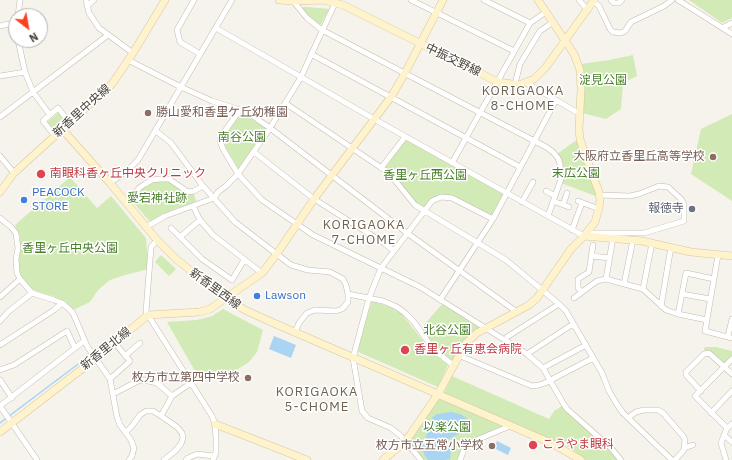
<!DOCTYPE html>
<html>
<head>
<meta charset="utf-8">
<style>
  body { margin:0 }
  #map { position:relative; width:732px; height:460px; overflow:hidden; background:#f6f3ec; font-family:"IBM Plex Sans",sans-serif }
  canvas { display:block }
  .north { position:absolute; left:8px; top:8px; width:40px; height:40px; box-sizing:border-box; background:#fff; border:1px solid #b7b4b0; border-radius:50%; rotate:149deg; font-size:11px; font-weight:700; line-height:16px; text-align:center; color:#4b4439 }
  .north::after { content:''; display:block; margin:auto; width:14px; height:18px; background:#fc3f1d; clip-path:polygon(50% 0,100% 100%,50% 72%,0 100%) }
</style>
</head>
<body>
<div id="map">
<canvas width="732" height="460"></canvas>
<div class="north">N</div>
</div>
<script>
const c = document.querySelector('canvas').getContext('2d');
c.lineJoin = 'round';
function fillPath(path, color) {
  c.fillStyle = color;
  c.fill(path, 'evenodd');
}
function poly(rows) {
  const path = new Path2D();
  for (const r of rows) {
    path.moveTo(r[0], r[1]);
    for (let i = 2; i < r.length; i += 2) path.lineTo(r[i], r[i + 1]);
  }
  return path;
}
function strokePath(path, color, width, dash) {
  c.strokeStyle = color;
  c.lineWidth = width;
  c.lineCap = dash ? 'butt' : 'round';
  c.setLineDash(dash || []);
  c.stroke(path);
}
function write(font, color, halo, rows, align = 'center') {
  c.font = font + ' "IBM Plex Sans","Noto Sans JP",sans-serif';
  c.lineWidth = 3;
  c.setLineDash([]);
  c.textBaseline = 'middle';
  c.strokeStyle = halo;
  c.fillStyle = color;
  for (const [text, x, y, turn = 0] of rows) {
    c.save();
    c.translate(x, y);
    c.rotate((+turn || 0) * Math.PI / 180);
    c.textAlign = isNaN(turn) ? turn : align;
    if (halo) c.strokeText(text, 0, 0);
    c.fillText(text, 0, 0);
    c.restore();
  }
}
fillPath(poly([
  [689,0,732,0,732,18,722,23],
  [303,7,306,7,329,9,320,26,304,12,302,10],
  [633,55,637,76,623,83,621,109,606,119,582,113,581,64,609,60],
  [59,112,65,118,51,130,46,123],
  [240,114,246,116,266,128,239,169,226,148,224,142,225,136],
  [732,114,732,201,691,174,701,129],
  [578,139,598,197,561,183,557,154],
  [407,140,504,194,492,217,444,195,424,209,417,204,390,171,385,167,405,141],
  [70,177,97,208,111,196,146,238,148,269,125,275,110,280,98,290,90,302,73,310,65,301,53,296,38,292,28,287,21,277,18,266,20,236,15,225],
  [160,180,168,181,194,193,196,202,174,209,151,223,133,202,134,198,140,190,153,182],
  [161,255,176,269,169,276,155,262],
  [372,301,392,308,402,314,430,350,448,365,438,387,356,351],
  [443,303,484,327,453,363,443,357,421,331,424,325],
  [223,309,263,330,257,352,249,362,232,373,209,381,199,378,167,322,197,320,212,316],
  [705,347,716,347,732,351,732,356,726,363,723,363,705,352,704,349],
  [452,376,549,419,554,411,562,406,619,460,586,460,569,447,444,393],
  [438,394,509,425,465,447,459,460,421,460,406,441]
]), '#d2eab5');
fillPath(poly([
  [274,336,296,345,291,358,269,349],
  [451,412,460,414,468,419,468,421,465,423,465,425,469,426,470,429,464,431,447,440,447,443,451,448,450,460,448,459,446,460,428,460,425,456,422,449,432,418,437,414],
  [497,441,511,448,508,455,494,448]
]), '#a9d4f2');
strokePath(poly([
  [0,423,114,337]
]), '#a9d4f2', 1.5);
const street = poly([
  [86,0,89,13,99,28,133,53],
  [194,0,177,30,180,42,200,54],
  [411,0,514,51],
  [484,0,530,23],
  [579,0,587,9],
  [611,0,614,3,619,3,622,0],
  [678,0,732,34],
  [293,1,307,18,322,30,546,147,553,152,558,158,560,164,561,179,548,216],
  [593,1,599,6,610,29,613,32,621,33,625,31,631,22,664,6,672,0],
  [87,6,94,0],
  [18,16,20,0],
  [0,26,8,24,16,25],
  [216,28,374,119,584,236],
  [722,28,732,23],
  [18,40,25,72,33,92,50,115],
  [311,54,520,167],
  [128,60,181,87,212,101,247,112,270,128,407,233,517,312],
  [0,76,25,72],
  [525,82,580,114],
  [515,84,520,64,540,31,553,22],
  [285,103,389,173,415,205,506,260,559,304,566,311,602,373,609,391,618,406,623,413,672,460],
  [240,110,222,135,220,141,223,149,238,174,262,200,313,235,420,287,527,354,543,368,563,403,567,409,611,448,621,460],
  [0,117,108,35],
  [156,131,171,143,203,186,235,222,291,265,308,270,330,272,343,279,346,285,348,294,348,302,342,309,336,311,315,310,307,313,299,323,295,332],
  [55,136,43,121,58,108,70,123],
  [254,152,314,199,384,243,394,251],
  [0,156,14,173],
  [452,163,530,23,546,12],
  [381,168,405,137],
  [110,183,128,170,138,160,232,0],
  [546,191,555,196],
  [132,197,139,188,145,184,152,180,160,179,169,179,188,192,194,191,203,186],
  [553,201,569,207],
  [578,201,599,209],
  [522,202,533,182],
  [563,205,567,193],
  [193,206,200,220,213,235,262,273],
  [0,218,11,227,16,233,18,248,16,259,17,273,20,279,32,293,54,300,62,303,68,308,73,313,87,346,110,379,117,417,120,425,131,440,134,448,132,456,129,460],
  [146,227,165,216,214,198,218,192,226,186,238,174,270,128,301,77,336,1],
  [171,228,202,259,232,280,244,260],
  [572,230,582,203],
  [587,233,644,233,684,221,684,205,682,200,668,187,659,186,639,194,630,196,599,195],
  [180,237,200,220],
  [613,238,606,279,643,289,666,310,678,314,707,320],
  [157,240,151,247,146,312,212,416,215,424,216,438,216,452,213,460],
  [718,255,705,331,732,338],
  [592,256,609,258],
  [624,284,633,240],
  [643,289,652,243],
  [582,292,578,288,578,279,589,272,593,245],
  [348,294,383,301,397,307,405,313,414,322,434,350,453,365],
  [682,294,710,299],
  [0,297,20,279],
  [574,298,597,281,606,279],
  [440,300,493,219],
  [661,306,671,247],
  [678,314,686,273,714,279],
  [0,321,8,312,32,293],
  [728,336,732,319],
  [506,340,507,337,559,304],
  [0,345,54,310,62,303],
  [527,354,573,324],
  [458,355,532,386,539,385,545,383,593,358],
  [125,356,140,343],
  [543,368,586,345],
  [0,370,14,365,67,331,75,348],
  [110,379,130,361,114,342],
  [0,380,12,398],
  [701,391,686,375,686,372,704,354,709,353,732,374],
  [113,394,138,381,144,380,157,383,172,396],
  [0,406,84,341],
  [0,406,37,460],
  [711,413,732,391],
  [161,416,172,396,191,383],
  [629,417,636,412,644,410,658,410,663,413,683,436,685,440,684,450,675,460],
  [727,428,695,396,732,359],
  [126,432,132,426,140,415,146,411,153,411,161,416,177,427,182,433,183,438,181,444,175,451,164,460],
  [724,435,732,442],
  [684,448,693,445],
  [186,460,188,458,197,454,214,456],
  [421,460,401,436,391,428,368,418,362,411,353,358,369,298,381,268,432,201,441,197,452,198,493,219,556,100],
  [460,460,465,447,474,441,510,426],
  [726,460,721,443,727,428,732,424]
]);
const secondary = poly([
  [279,0,293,1,324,0,343,5,498,82,519,85,534,79,546,67,594,0],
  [538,0,574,54,580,70,581,89,579,129,580,139,584,152,599,192,600,200,599,208,595,222,584,236],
  [62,129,110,183,157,240,175,258,226,299,245,310,269,321,553,444,581,460],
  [0,192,14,173,112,84,133,53,165,0],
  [215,424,307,460],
  [0,432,95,359,148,315,199,312,210,309,262,273,276,255,314,199,391,97,405,73,443,0],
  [383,460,401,445,410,435,438,394,466,343,477,333,529,305,537,298,571,249,584,236,642,241,691,252,732,256]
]);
strokePath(street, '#c2bbae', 6);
strokePath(secondary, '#d6c79b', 8);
strokePath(street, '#fff', 5);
strokePath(secondary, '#fff3cd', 7);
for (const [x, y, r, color] of [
  [148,113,4,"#8d6e63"],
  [713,157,4,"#8d6e63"],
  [41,174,5,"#e0444e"],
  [24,200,4,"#3f7fe0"],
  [692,209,4,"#6b7280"],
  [257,296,4,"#3f7fe0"],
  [405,350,5,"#e0444e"],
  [248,378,4,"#8d6e63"],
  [533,445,5,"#e0444e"],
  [492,446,4,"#8d6e63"]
]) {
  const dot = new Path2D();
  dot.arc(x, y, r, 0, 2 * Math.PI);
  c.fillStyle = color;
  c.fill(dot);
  strokePath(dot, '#fff', 1.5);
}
write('12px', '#4b4439', '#fff', [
  ["中振交野線",453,60,26],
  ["新香里中央線",82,111,-42],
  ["新香里西線",215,289,36],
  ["新香里北線",106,349,-39]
]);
write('12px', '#4a7f2a', '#fff', [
  ["淀見公園",603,81],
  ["南谷公園",242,138],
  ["末広公園",576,174],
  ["香里ヶ丘西公園",425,176],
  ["愛宕神社跡",157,199],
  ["香里ヶ丘中央公園",70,249],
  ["北谷公園",447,331],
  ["以楽公園",447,428]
]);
write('12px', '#785e54', '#fff', [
  ["勝山愛和香里ケ丘幼稚園",156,113,"left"],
  ["大阪府立香里丘高等学校",705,157],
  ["枚方市立第四中学校",240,378],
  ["枚方市立五常小学校",484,446]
], 'right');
write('12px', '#be3a42', '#fff', [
  ["南眼科香ヶ丘中央クリニック",50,174],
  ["香里ヶ丘有恵会病院",414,350],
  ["こうやま眼科",542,445]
], 'left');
write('12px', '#366cbe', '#fff', [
  ["PEACOCK",32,193],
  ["STORE",32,207],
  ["Lawson",265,296]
], 'left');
write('12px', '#5b616d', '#fff', [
  ["報徳寺",684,209]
], 'right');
c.letterSpacing = '1px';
write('13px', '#6e6250', '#fff', [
  ["KORIGAOKA",523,91],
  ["8-CHOME",523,106],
  ["KORIGAOKA",364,225],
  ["7-CHOME",364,240],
  ["KORIGAOKA",317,392],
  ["5-CHOME",317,407]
]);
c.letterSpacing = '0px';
</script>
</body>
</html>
